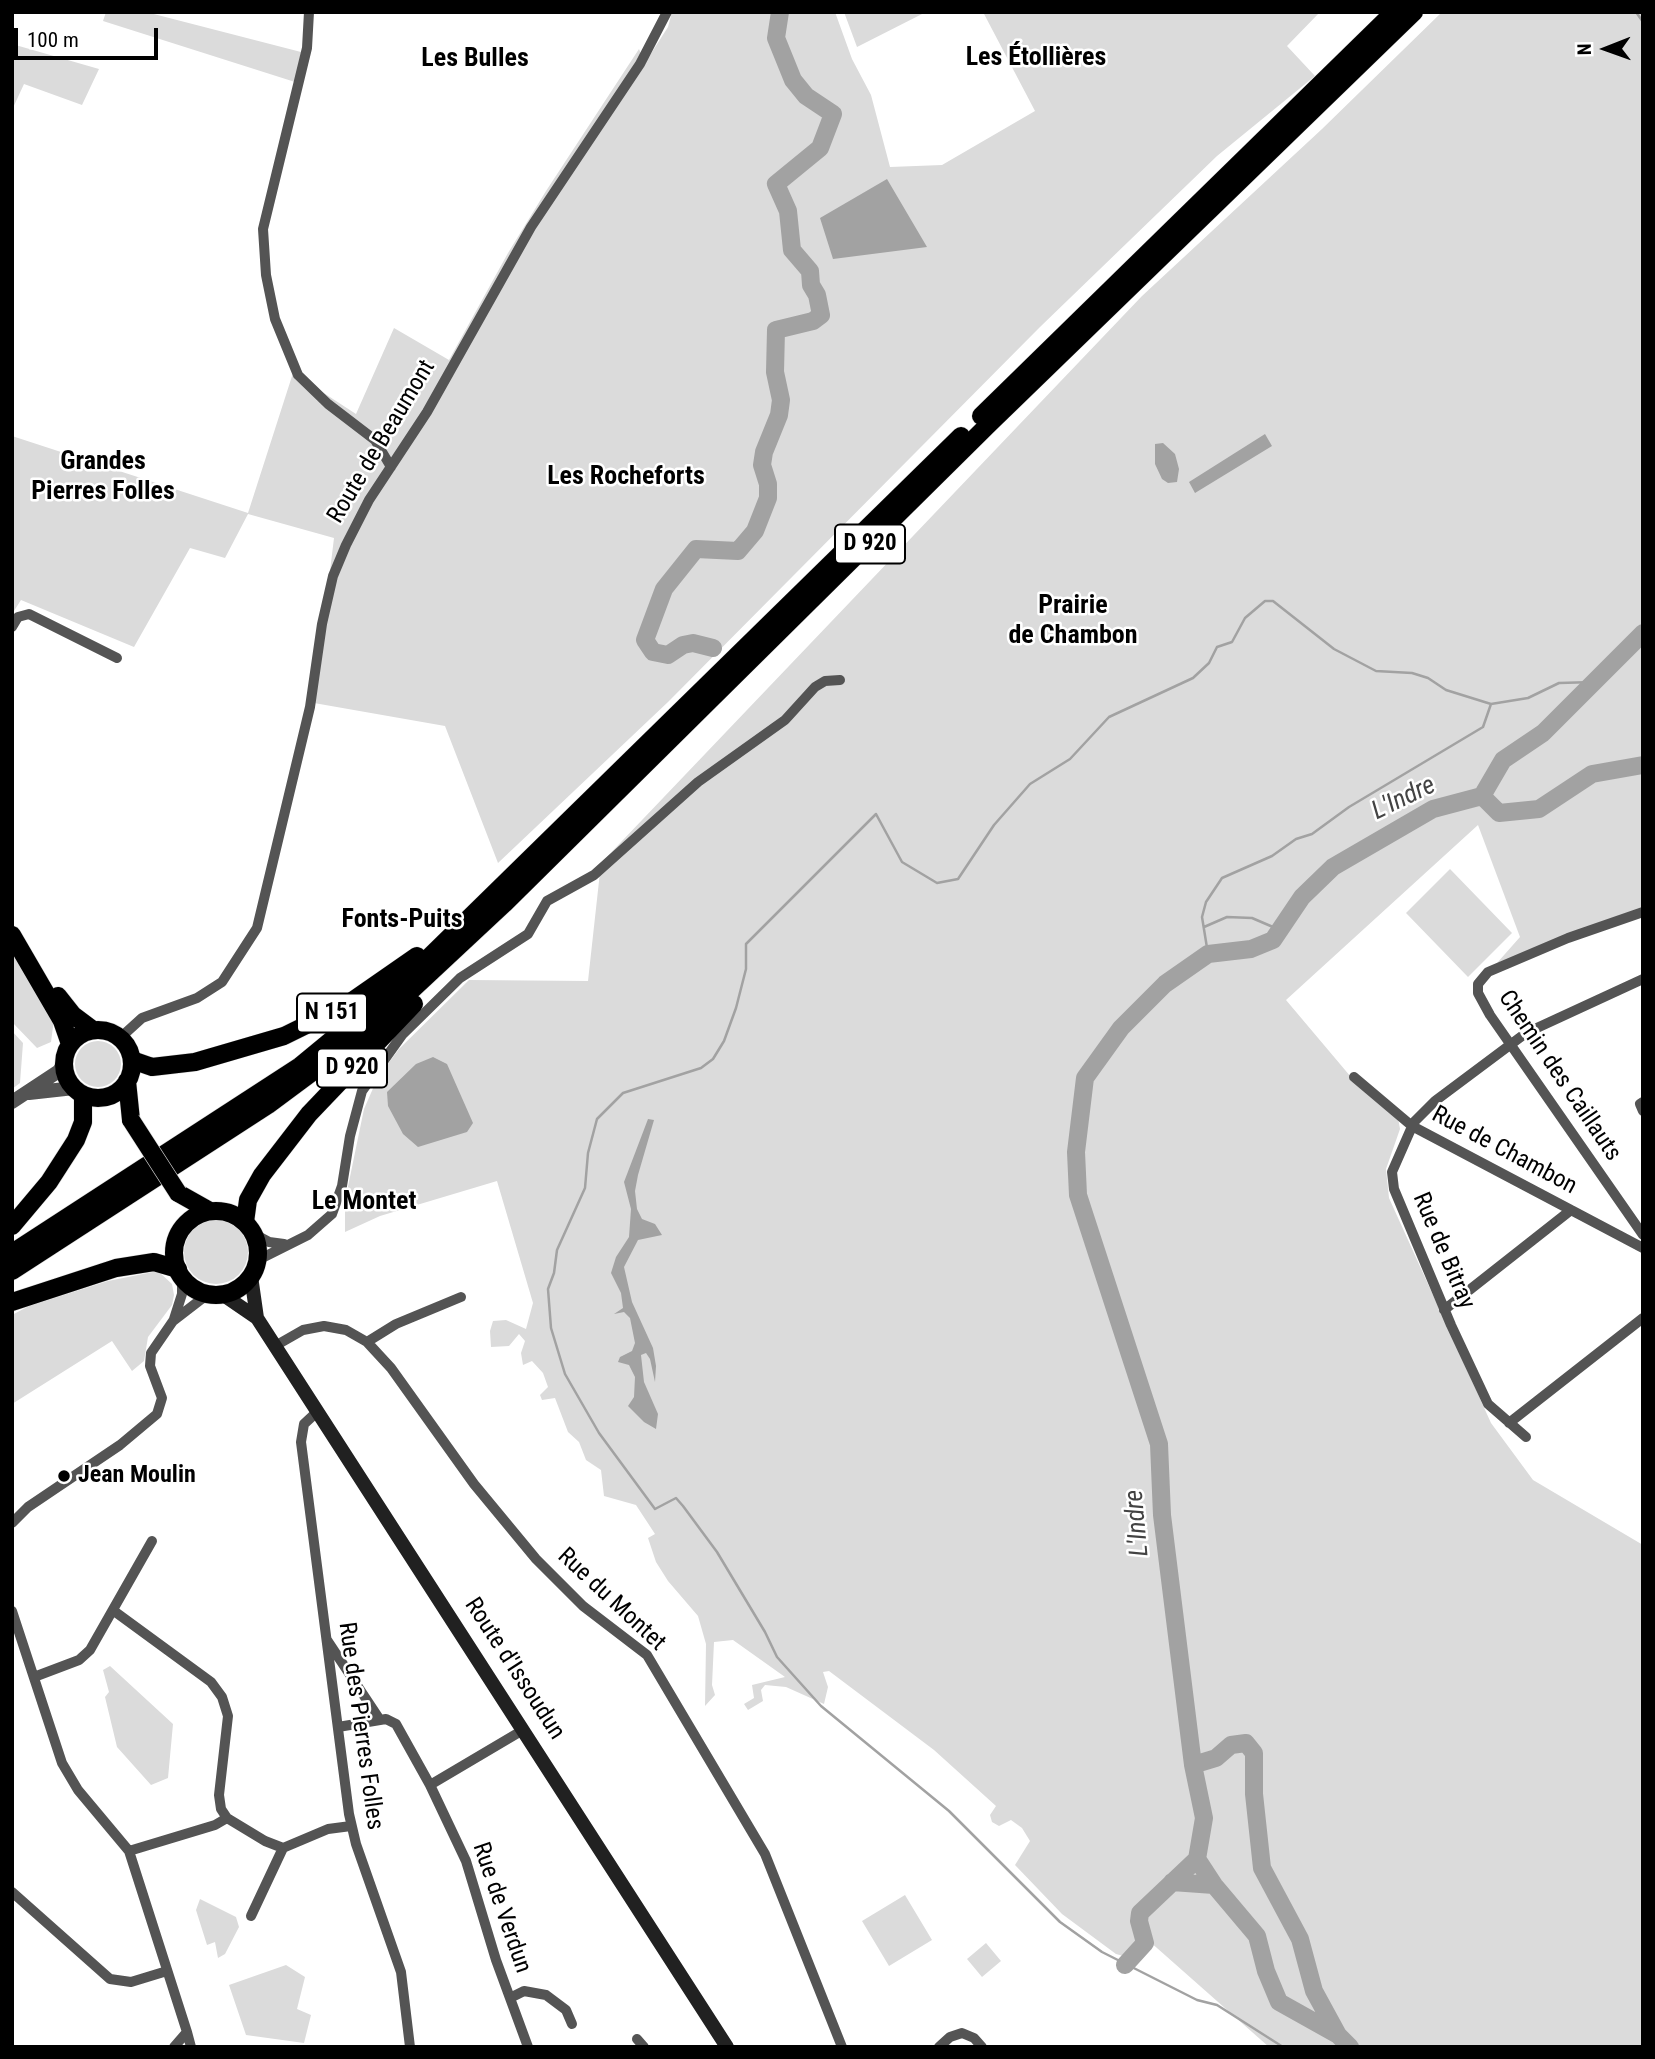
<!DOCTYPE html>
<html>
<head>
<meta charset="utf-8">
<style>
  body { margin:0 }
  #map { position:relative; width:1655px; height:2059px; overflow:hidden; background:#fff; font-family:"Roboto Condensed",sans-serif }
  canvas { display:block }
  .frame { position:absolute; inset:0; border:14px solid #000; pointer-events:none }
  .north { position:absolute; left:1571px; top:14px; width:70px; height:70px; -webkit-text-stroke:5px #fff; paint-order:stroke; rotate:269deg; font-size:19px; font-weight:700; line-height:28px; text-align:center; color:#000 }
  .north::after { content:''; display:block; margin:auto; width:24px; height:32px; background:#000; clip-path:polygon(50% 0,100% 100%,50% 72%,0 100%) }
  .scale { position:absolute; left:14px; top:28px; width:144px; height:32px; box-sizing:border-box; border:4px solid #000; border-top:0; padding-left:9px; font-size:21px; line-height:24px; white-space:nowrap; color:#000; -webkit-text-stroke:5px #fff; paint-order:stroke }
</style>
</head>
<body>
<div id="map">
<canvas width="1655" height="2059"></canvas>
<div class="frame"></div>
<div class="north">N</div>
<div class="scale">100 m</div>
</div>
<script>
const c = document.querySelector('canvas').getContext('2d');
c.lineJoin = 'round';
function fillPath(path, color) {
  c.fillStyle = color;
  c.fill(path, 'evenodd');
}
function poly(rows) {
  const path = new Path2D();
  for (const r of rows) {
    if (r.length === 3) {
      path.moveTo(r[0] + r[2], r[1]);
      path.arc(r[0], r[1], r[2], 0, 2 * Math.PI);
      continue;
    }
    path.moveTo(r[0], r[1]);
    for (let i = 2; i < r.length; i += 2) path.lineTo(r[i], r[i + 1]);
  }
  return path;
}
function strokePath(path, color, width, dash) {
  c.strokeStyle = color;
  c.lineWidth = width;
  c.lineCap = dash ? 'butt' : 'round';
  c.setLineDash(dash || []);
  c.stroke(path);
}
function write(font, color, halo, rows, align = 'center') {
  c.font = font + ' "Roboto Condensed",sans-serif';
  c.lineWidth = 5;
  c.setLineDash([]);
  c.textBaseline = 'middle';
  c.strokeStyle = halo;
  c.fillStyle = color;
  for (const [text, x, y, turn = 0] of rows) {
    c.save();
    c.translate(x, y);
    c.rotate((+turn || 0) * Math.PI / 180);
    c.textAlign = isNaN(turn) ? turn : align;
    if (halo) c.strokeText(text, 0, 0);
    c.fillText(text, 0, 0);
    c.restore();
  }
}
fillPath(poly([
  [106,12,146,12,301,52,295,82,103,21],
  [672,12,835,12,852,59,871,95,890,167,942,165,1035,111,983,12,1320,12,1287,46,1315,76,1217,156,1040,327,668,702,498,863,445,726,314,703,334,538,248,514,225,558,190,548,134,647,21,600,12,614,12,436,248,513,293,373,356,414,394,328,449,360,508,253,546,191,639,49,645,63,668,27],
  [844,12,926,12,857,47],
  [1442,12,1643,12,1643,908,1497,963,1520,937,1478,825,1286,1000,1356,1083,1398,1118,1400,1129,1386,1169,1389,1198,1491,1423,1533,1480,1643,1545,1643,2047,1269,2047,1140,1933,1140,1941,1127,1957,1116,1954,1062,1914,1015,1865,1030,1841,1022,1828,1011,1820,999,1826,992,1822,990,1815,996,1806,934,1750,829,1671,823,1672,828,1687,824,1704,786,1687,765,1685,761,1690,763,1701,748,1710,744,1704,754,1698,752,1685,785,1677,733,1640,714,1642,712,1685,715,1695,705,1706,706,1644,698,1616,668,1581,656,1562,648,1538,655,1534,636,1505,604,1496,601,1470,586,1460,579,1442,568,1432,555,1398,542,1400,540,1395,548,1387,543,1373,532,1361,523,1365,521,1353,525,1341,519,1334,509,1346,491,1347,490,1331,493,1321,506,1320,526,1329,533,1303,497,1181,380,1216,345,1232,345,1201,364,1109,378,1077,399,1049,469,980,588,981,601,863,1142,296,1322,129],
  [12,44,99,69,82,105,24,84,12,110],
  [1450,869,1512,933,1468,977,1406,913],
  [12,950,54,1019,51,1042,37,1048,12,1022],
  [12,1031,23,1043,20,1083,12,1089],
  [98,1064,23],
  [216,1252,32],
  [158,1271,172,1284,174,1295,172,1305,148,1337,144,1361,132,1371,112,1341,12,1404,12,1315,29,1306,108,1281],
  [110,1666,173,1724,168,1778,151,1785,117,1747,105,1697,109,1692,103,1670],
  [905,1895,932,1940,889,1966,862,1921],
  [200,1899,236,1917,239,1927,225,1954,218,1958,215,1942,207,1945,196,1910],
  [986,1943,1001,1961,982,1977,967,1959],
  [286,1965,305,1977,297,2009,311,2015,304,2043,246,2035,229,1985]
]), '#dbdbdb');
fillPath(poly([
  [887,179,927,247,833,259,820,218],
  [1265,434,1272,446,1195,493,1189,482],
  [1163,443,1175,454,1179,469,1177,482,1168,483,1162,479,1155,464,1155,444],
  [433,1057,447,1064,473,1123,467,1132,418,1147,403,1134,388,1106,387,1092,416,1064],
  [648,1119,654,1120,638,1175,635,1191,637,1209,642,1219,655,1224,662,1235,638,1240,624,1267,632,1302,653,1348,656,1366,655,1382,650,1359,646,1353,641,1355,644,1382,658,1414,656,1429,644,1422,628,1406,634,1397,635,1377,629,1365,618,1362,620,1357,632,1351,635,1343,630,1318,624,1312,614,1314,623,1308,621,1293,611,1273,616,1257,629,1237,631,1209,624,1182]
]), '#a2a2a2');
strokePath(poly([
  [1636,12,1643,22],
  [1204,927,1227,917,1252,918,1280,930],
  [1208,954,1202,917,1206,902,1222,878,1272,856,1296,839,1312,834,1349,807,1483,727,1491,704],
  [1283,2047,1217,2005,1197,2000,1102,1952,1060,1922,949,1811,821,1706,777,1657,765,1632,717,1552,683,1506,676,1498,655,1509,599,1433,565,1374,551,1328,548,1289,554,1273,557,1250,585,1188,588,1153,597,1119,623,1093,701,1068,713,1059,724,1041,736,1008,746,969,746,944,876,814,902,862,937,883,958,879,994,825,1030,784,1070,759,1109,717,1193,678,1209,663,1217,647,1232,642,1245,618,1265,601,1273,601,1334,649,1376,671,1412,673,1428,678,1446,690,1491,704,1528,698,1559,683,1594,682]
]), '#a2a2a2', 2.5);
strokePath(poly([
  [713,648,693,643,683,645,668,655,653,652,645,640,664,589,696,549,738,551,755,531,768,498,768,484,762,465,764,452,779,415,781,400,775,372,776,330,813,321,821,315,817,295,811,285,810,271,792,250,788,211,776,184,820,148,833,114,806,96,793,80,776,38,780,12],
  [1482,796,1499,813,1539,809,1592,774,1643,765],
  [1193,1765,1216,1758,1231,1745,1246,1743,1254,1753,1254,1794,1262,1868,1300,1939,1314,1991,1338,2035,1350,2047],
  [1172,1882,1214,1885],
  [1125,1965,1145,1943,1139,1921,1140,1913,1197,1859],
  [1338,2035,1279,2002,1266,1971,1257,1936,1214,1885,1197,1859,1204,1818,1193,1765,1162,1515,1159,1444,1078,1195,1076,1152,1085,1078,1121,1028,1165,984,1208,954,1251,949,1273,940,1302,897,1333,867,1433,809,1482,796,1503,760,1543,733,1643,633]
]), '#a2a2a2', 18);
const primary = poly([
  [12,935,62,1021,70,1044],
  [58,996,73,1015,93,1030],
  [98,1064,34],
  [127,1081,131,1120],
  [178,1193,210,1211],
  [216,1253,42]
]);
const trunk = poly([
  [981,416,1394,12],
  [132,1060,152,1067,195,1062,284,1036,345,1006,417,956],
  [245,1222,248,1200,262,1175,309,1114,414,1004],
  [12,1226,49,1182,76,1140,83,1122,83,1095],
  [12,1253,300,1066,414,972,961,436],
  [12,1271,268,1105,369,1030,504,904,989,424,1414,12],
  [12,1302,116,1268,154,1262,178,1269]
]);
strokePath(primary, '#dbdbdb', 19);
strokePath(trunk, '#dbdbdb', 19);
strokePath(poly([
  [309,12,307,48,263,229,266,275,275,319,298,375,328,404,375,440,391,467],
  [12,627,18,617,29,614,117,658],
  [1643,912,1568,938,1488,972,1478,984,1478,993,1490,1015,1643,1235],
  [120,1038,142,1018,197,998,222,982,257,928,310,707,322,624,333,576,346,545,369,500,427,412,531,227,640,64,667,12],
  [1354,1077,1412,1126,1643,1248],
  [1643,1102,1640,1104,1643,1111],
  [254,1234,269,1242,284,1244],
  [258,1260,308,1235,332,1214,342,1186,350,1136,362,1091,402,1035,460,978,528,934,547,901,594,875,698,782,785,720,815,687,825,681,840,680],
  [1444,1310,1571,1210],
  [174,1319,182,1294,182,1278],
  [367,1342,396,1324,461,1297],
  [275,1346,303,1330,324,1326,346,1330,367,1342,391,1368,474,1484,536,1559,583,1606,647,1655,765,1854,842,2047],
  [318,1411,304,1424,301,1442,349,1814,356,1844,401,1972,410,2047],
  [1509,1423,1643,1318],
  [1526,1437,1488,1404,1451,1325,1394,1189,1392,1172,1414,1122,1435,1101,1526,1033,1643,979],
  [12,1523,28,1507,120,1445,157,1414,162,1398,150,1366,151,1353,173,1321,208,1294],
  [12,1611,62,1763,78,1790,129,1851,187,2032,174,2047],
  [114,1611,211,1682,222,1697,228,1716,219,1795,221,1809,227,1818],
  [327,1640,380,1720],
  [34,1677,79,1660,90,1650,152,1541],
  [338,1727,386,1719,396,1724,430,1785,466,1861,496,1960,528,2047],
  [430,1785,523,1730],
  [129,1851,215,1825,227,1818,265,1841,283,1848,328,1829,351,1826],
  [12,1892,110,1979,131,1982,167,1971],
  [251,1916,283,1848],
  [510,1998,524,1991,546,1995,566,2010,572,2024],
  [187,2032,191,2047],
  [637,2039,644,2047],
  [939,2047,950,2037,962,2033,974,2038,982,2047]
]), '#545454', 10);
strokePath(poly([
  [29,1093,74,1088],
  [12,1102,59,1071,64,1063]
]), '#545454', 14);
strokePath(poly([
  [251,1276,257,1318,727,2047],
  [222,1294,257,1318]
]), '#212121', 14);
strokePath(primary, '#000', 18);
strokePath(trunk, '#000', 18);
const primaryBridge = poly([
  [131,1120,178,1193]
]);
strokePath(primaryBridge, '#dbdbdb', 19, []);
strokePath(primaryBridge, '#000', 18);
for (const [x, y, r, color] of [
  [64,1476,7,"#000"]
]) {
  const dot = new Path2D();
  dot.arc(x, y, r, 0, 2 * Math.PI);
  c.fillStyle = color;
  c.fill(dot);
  strokePath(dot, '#fff', 2.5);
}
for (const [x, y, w] of [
  [870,544,70],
  [332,1013,70],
  [352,1068,70]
]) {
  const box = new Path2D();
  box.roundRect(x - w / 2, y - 19.5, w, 39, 5);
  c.fillStyle = '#fff';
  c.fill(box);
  strokePath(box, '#000', 2);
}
write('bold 23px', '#000', null, [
  ["D 920",870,544],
  ["N 151",332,1013],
  ["D 920",352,1068]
]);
write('24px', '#000', '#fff', [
  ["Route de Beaumont",382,442,-59],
  ["Chemin des Caillauts",1559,1076,56],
  ["Rue de Chambon",1504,1151,28],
  ["Rue de Bitray",1443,1251,67],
  ["Rue du Montet",611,1600,43],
  ["Route d'Issoudun",514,1669,57],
  ["Rue des Pierres Folles",360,1726,82],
  ["Rue de Verdun",501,1908,71]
]);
write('bold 24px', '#000', '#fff', [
  ["Jean Moulin",78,1476]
], 'left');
write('bold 26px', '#000', '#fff', [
  ["Les Étollières",1036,58],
  ["Les Bulles",475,59],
  ["Grandes",103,462],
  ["Pierres Folles",103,492],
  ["Les Rocheforts",626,477],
  ["Prairie",1073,606],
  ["de Chambon",1073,636],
  ["Fonts-Puits",402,920],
  ["Le Montet",364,1202]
]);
write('italic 26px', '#434343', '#fff', [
  ["L'Indre",1404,799,-26],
  ["L'Indre",1138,1523,-95]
]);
</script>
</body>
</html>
